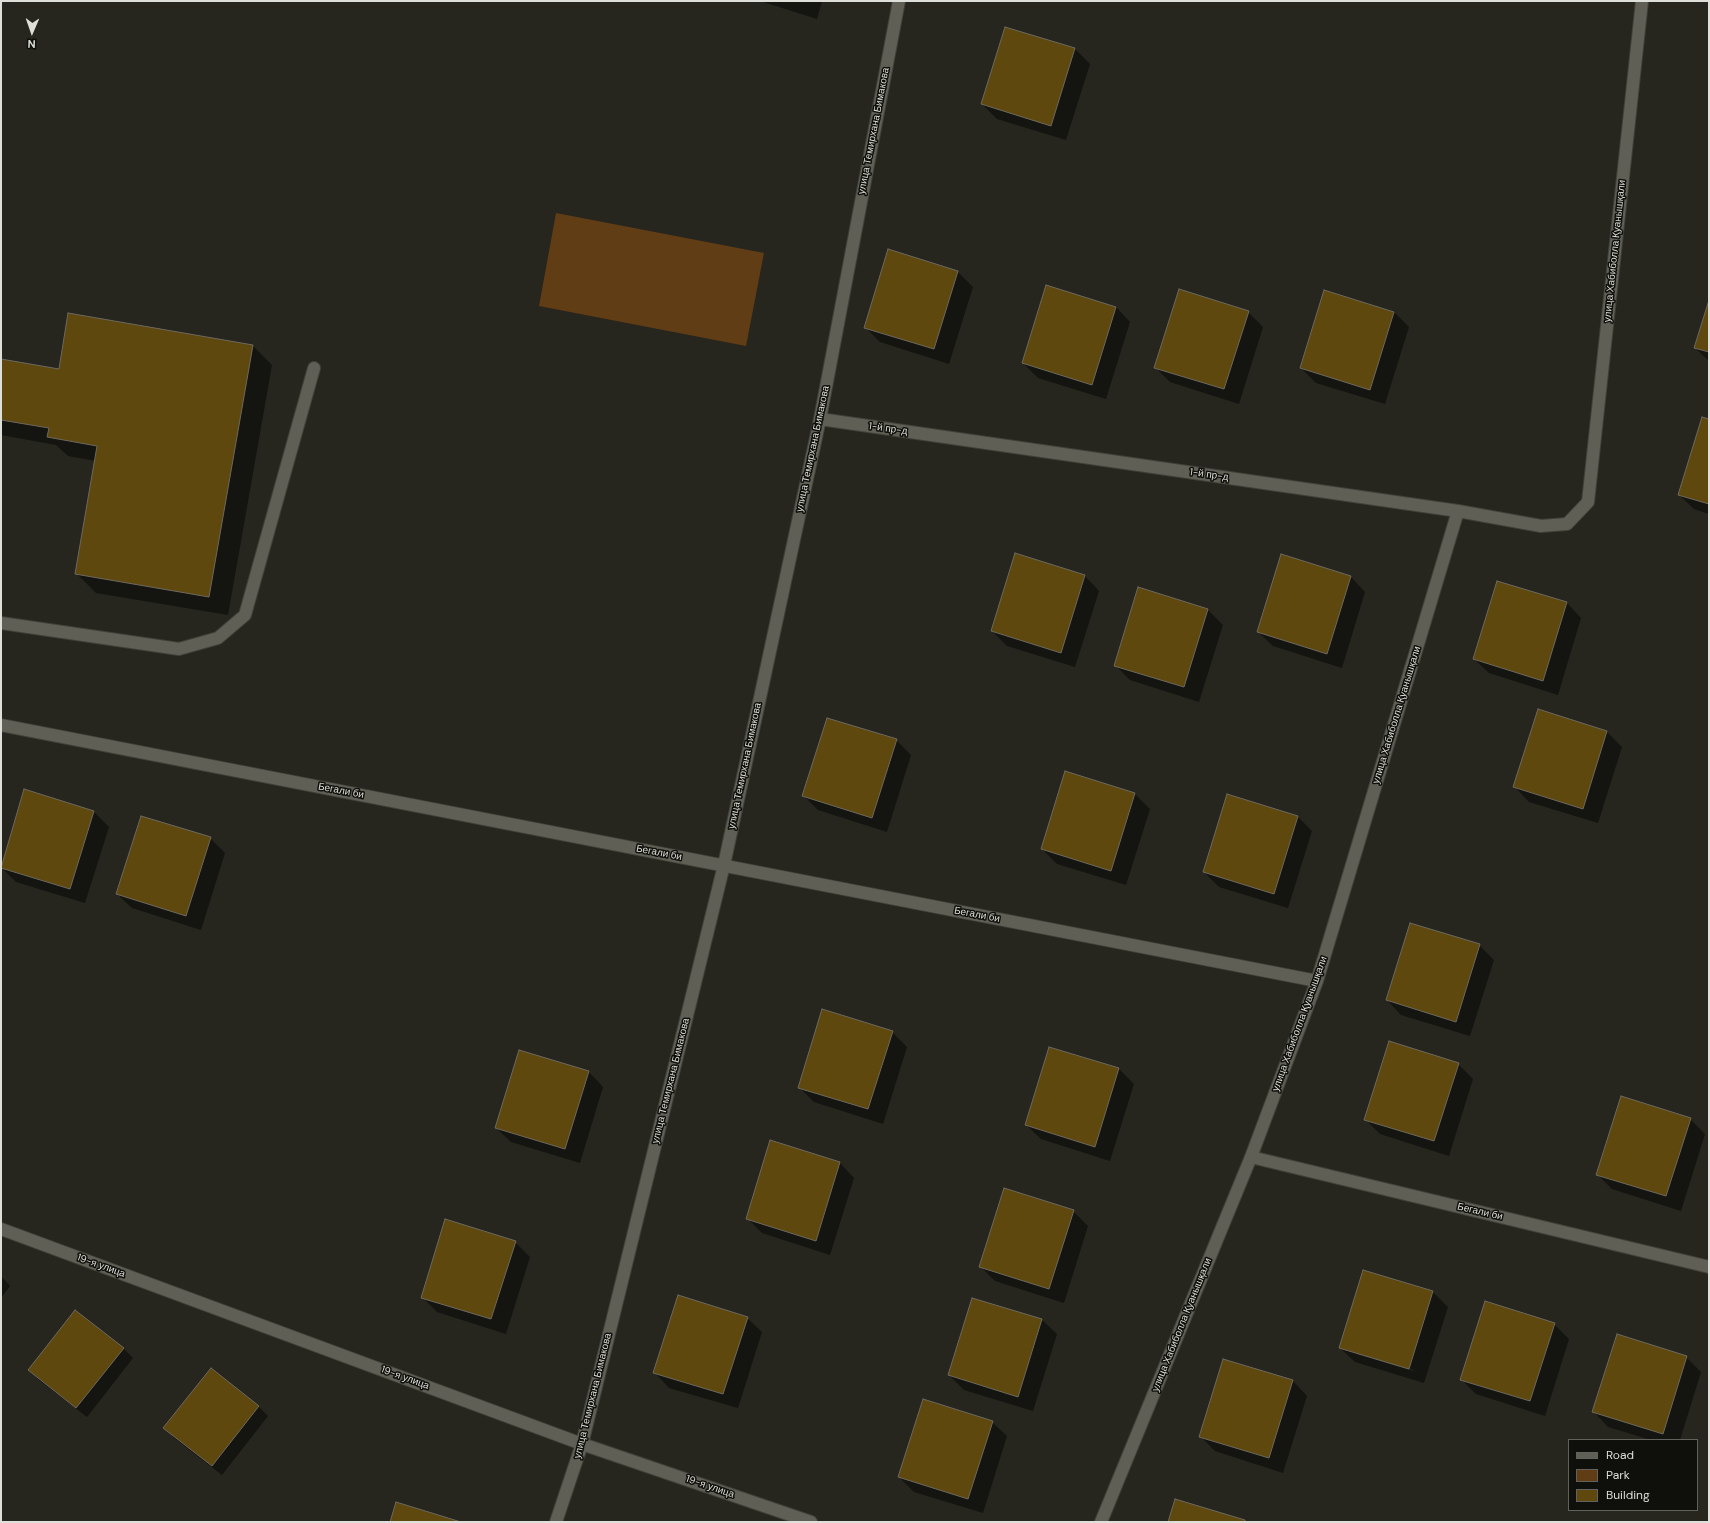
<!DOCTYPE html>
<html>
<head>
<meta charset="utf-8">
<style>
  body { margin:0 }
  #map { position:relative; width:1710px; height:1523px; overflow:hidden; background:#26261e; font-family:"DM Sans",sans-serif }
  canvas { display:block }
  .frame { position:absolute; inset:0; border:2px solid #dfdfd9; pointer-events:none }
  .legend { position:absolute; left:1568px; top:1439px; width:130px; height:72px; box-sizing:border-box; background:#0f0f0b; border:1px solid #62625d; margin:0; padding:5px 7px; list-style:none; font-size:12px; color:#dfdfd9 }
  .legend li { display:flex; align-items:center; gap:8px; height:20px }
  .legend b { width:20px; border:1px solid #62625d }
  .north { position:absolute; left:12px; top:12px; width:40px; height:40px; -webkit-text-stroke:3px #0f0f0b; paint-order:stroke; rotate:182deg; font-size:11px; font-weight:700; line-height:16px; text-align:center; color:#dfdfd9 }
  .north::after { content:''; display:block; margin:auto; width:14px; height:18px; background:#dfdfd9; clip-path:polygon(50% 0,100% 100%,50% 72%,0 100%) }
</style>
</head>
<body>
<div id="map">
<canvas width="1710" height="1523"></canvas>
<div class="frame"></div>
<ul class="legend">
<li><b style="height:5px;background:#5f5f56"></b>Road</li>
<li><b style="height:11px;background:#613d16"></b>Park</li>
<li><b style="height:11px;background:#5e480e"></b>Building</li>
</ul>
<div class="north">N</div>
</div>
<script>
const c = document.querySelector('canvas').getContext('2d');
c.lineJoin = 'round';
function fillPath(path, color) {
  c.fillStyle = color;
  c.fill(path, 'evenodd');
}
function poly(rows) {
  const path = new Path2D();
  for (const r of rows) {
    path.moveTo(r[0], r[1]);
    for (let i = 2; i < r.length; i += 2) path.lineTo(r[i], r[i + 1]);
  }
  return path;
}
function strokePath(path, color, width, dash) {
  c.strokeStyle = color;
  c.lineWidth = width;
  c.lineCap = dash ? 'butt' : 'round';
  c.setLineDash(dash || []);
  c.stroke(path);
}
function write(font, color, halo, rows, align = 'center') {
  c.font = font + ' "DM Sans",sans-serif';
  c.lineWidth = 3;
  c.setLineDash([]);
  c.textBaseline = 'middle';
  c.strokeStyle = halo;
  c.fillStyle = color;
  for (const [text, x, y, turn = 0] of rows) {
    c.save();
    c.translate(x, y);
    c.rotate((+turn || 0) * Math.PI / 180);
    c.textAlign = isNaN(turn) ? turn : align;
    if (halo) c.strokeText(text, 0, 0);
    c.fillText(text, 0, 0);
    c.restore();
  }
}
fillPath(poly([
  [556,213,764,253,746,346,539,306]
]), '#613d16');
fillPath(poly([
  [760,1,822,1,817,19],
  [1006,28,1075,49,1090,64,1066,140,997,119,982,104],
  [889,251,958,272,973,287,949,364,880,342,865,327],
  [1709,303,1709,361,1695,348],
  [1116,307,1130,322,1106,399,1038,378,1023,363],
  [1248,312,1263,327,1239,404,1170,382,1155,367],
  [1394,312,1409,327,1385,404,1316,383,1301,368],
  [253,346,272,365,228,615,96,593,76,573,96,461,68,456,56,445,1,435,1,360,59,370],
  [1709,420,1709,514,1694,509,1679,495],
  [1085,576,1099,591,1075,667,1007,646,992,631],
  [1351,577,1365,592,1342,668,1273,646,1258,632],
  [1139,589,1208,610,1223,625,1199,702,1130,680,1115,665],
  [1567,603,1581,618,1558,695,1489,673,1474,659],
  [1538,710,1607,732,1622,747,1598,823,1529,802,1515,787],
  [896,740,911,755,887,832,818,810,804,796],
  [1066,772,1135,794,1150,809,1126,885,1057,864,1042,849],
  [25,791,94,812,109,827,85,903,16,882,1,867],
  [1297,816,1312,831,1288,908,1219,887,1204,872],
  [210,838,225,853,201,930,132,908,117,894],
  [1479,945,1494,960,1470,1036,1401,1015,1387,1000],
  [892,1032,907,1047,883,1124,814,1102,799,1087],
  [1050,1048,1119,1069,1134,1084,1110,1161,1041,1139,1026,1125],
  [1458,1064,1473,1079,1449,1156,1380,1134,1365,1119],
  [589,1072,603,1087,580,1163,511,1142,496,1128],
  [1690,1119,1705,1134,1681,1211,1612,1189,1597,1174],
  [840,1163,854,1178,830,1255,762,1233,747,1218],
  [1073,1211,1088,1226,1064,1303,995,1281,980,1266],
  [515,1242,530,1257,506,1334,437,1312,422,1297],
  [1364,1271,1433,1292,1448,1307,1424,1383,1355,1362,1340,1348],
  [1356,1352,1414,1370,1414,1371,1356,1354],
  [1,1276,10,1286,1,1298],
  [747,1318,762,1332,738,1408,669,1388,655,1373],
  [1042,1320,1057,1334,1033,1411,964,1390,949,1375],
  [1554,1324,1569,1339,1545,1416,1476,1394,1461,1379],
  [123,1348,133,1358,87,1417,39,1380,29,1370],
  [1686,1357,1701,1372,1680,1440,1651,1440,1608,1427,1594,1412],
  [1293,1381,1307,1396,1283,1473,1215,1451,1200,1436],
  [258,1406,268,1416,222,1475,174,1438,165,1428],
  [992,1422,1007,1436,983,1513,914,1492,899,1477]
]), '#0007');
const building = poly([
  [1005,27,1075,48,1051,126,981,104,1005,27],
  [888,249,958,271,934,349,864,328,888,249],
  [1046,285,1116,307,1092,385,1022,363,1046,285],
  [1179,289,1249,311,1224,389,1154,368,1179,289],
  [1324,290,1394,312,1370,390,1300,368,1324,290],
  [1709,300,1709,352,1694,348,1709,300],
  [68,313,253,345,209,597,75,574,97,446,47,437,49,428,1,420,1,359,59,369,68,313],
  [1702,417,1709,419,1709,504,1678,495,1702,417],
  [1015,553,1085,575,1061,653,991,631,1015,553],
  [1281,554,1351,576,1327,654,1257,632,1281,554],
  [1497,581,1567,602,1543,681,1473,659,1497,581],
  [1138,587,1208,609,1184,687,1114,666,1138,587],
  [1538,709,1607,731,1583,809,1513,787,1538,709],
  [827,718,897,739,872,818,802,796,827,718],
  [1065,771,1135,793,1111,871,1041,849,1065,771],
  [24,789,94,811,70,889,1,868,24,789],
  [1227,794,1298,816,1274,894,1203,872,1227,794],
  [141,816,211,837,186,916,116,894,141,816],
  [1410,923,1480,944,1456,1022,1386,1000,1410,923],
  [822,1009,893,1031,868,1109,798,1088,822,1009],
  [1389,1041,1459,1063,1434,1141,1364,1120,1389,1041],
  [1049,1047,1119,1068,1095,1147,1025,1125,1049,1047],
  [519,1050,589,1071,565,1149,495,1128,519,1050],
  [1621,1096,1691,1118,1666,1196,1596,1175,1621,1096],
  [770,1140,840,1162,816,1241,746,1219,770,1140],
  [1004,1188,1074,1210,1049,1289,979,1267,1004,1188],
  [445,1219,516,1241,491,1319,421,1298,445,1219],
  [1363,1270,1433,1291,1409,1369,1339,1348,1363,1270],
  [678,1295,748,1317,723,1394,653,1373,678,1295],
  [972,1298,1042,1319,1018,1397,948,1375,972,1298],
  [1485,1301,1555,1323,1530,1401,1460,1380,1485,1301],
  [75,1310,124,1348,76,1408,28,1370,75,1310],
  [1617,1334,1687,1356,1663,1434,1592,1412,1617,1334],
  [1223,1359,1293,1380,1269,1458,1199,1437,1223,1359],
  [211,1368,259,1406,212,1466,163,1428,211,1368],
  [923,1399,993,1421,968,1499,898,1477,923,1399],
  [1175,1499,1245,1520,1245,1522,1168,1522,1175,1499],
  [396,1502,461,1522,390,1522,396,1502]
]);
fillPath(building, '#5e480e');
strokePath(building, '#6d6960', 1);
const minor = poly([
  [820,419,1458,511,1541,526,1567,524,1588,502,1642,1],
  [1,623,179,649,218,638,245,615,314,368],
  [1,725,1317,981],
  [1251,1157,1709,1267],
  [1,1229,582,1444,811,1522],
  [556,1522,582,1444,724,865,820,419,899,1],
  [1101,1522,1251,1157,1317,981,1458,511]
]);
strokePath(minor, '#41413a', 14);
strokePath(minor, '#5f5f56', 12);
write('10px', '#dfdfd9', '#0f0f0b', [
  ["улица Темирхана Бимакова",874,131,-79],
  ["улица Хабиболла Қуанышқали",1615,251,-84],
  ["1-й пр-д",888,429,8],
  ["улица Темирхана Бимакова",813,449,-78],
  ["1-й пр-д",1209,475,8],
  ["улица Хабиболла Қуанышқали",1397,715,-73],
  ["улица Темирхана Бимакова",745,766,-78],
  ["Бегали би",341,791,11],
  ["Бегали би",659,853,11],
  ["Бегали би",977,915,11],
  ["улица Хабиболла Қуанышқали",1300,1024,-70],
  ["улица Темирхана Бимакова",671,1081,-76],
  ["Бегали би",1480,1212,13],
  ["19-я улица",101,1266,20],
  ["улица Хабиболла Қуанышқали",1182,1325,-68],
  ["19-я улица",405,1378,20],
  ["улица Темирхана Бимакова",593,1396,-76],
  ["19-я улица",710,1487,19]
]);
</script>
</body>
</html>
